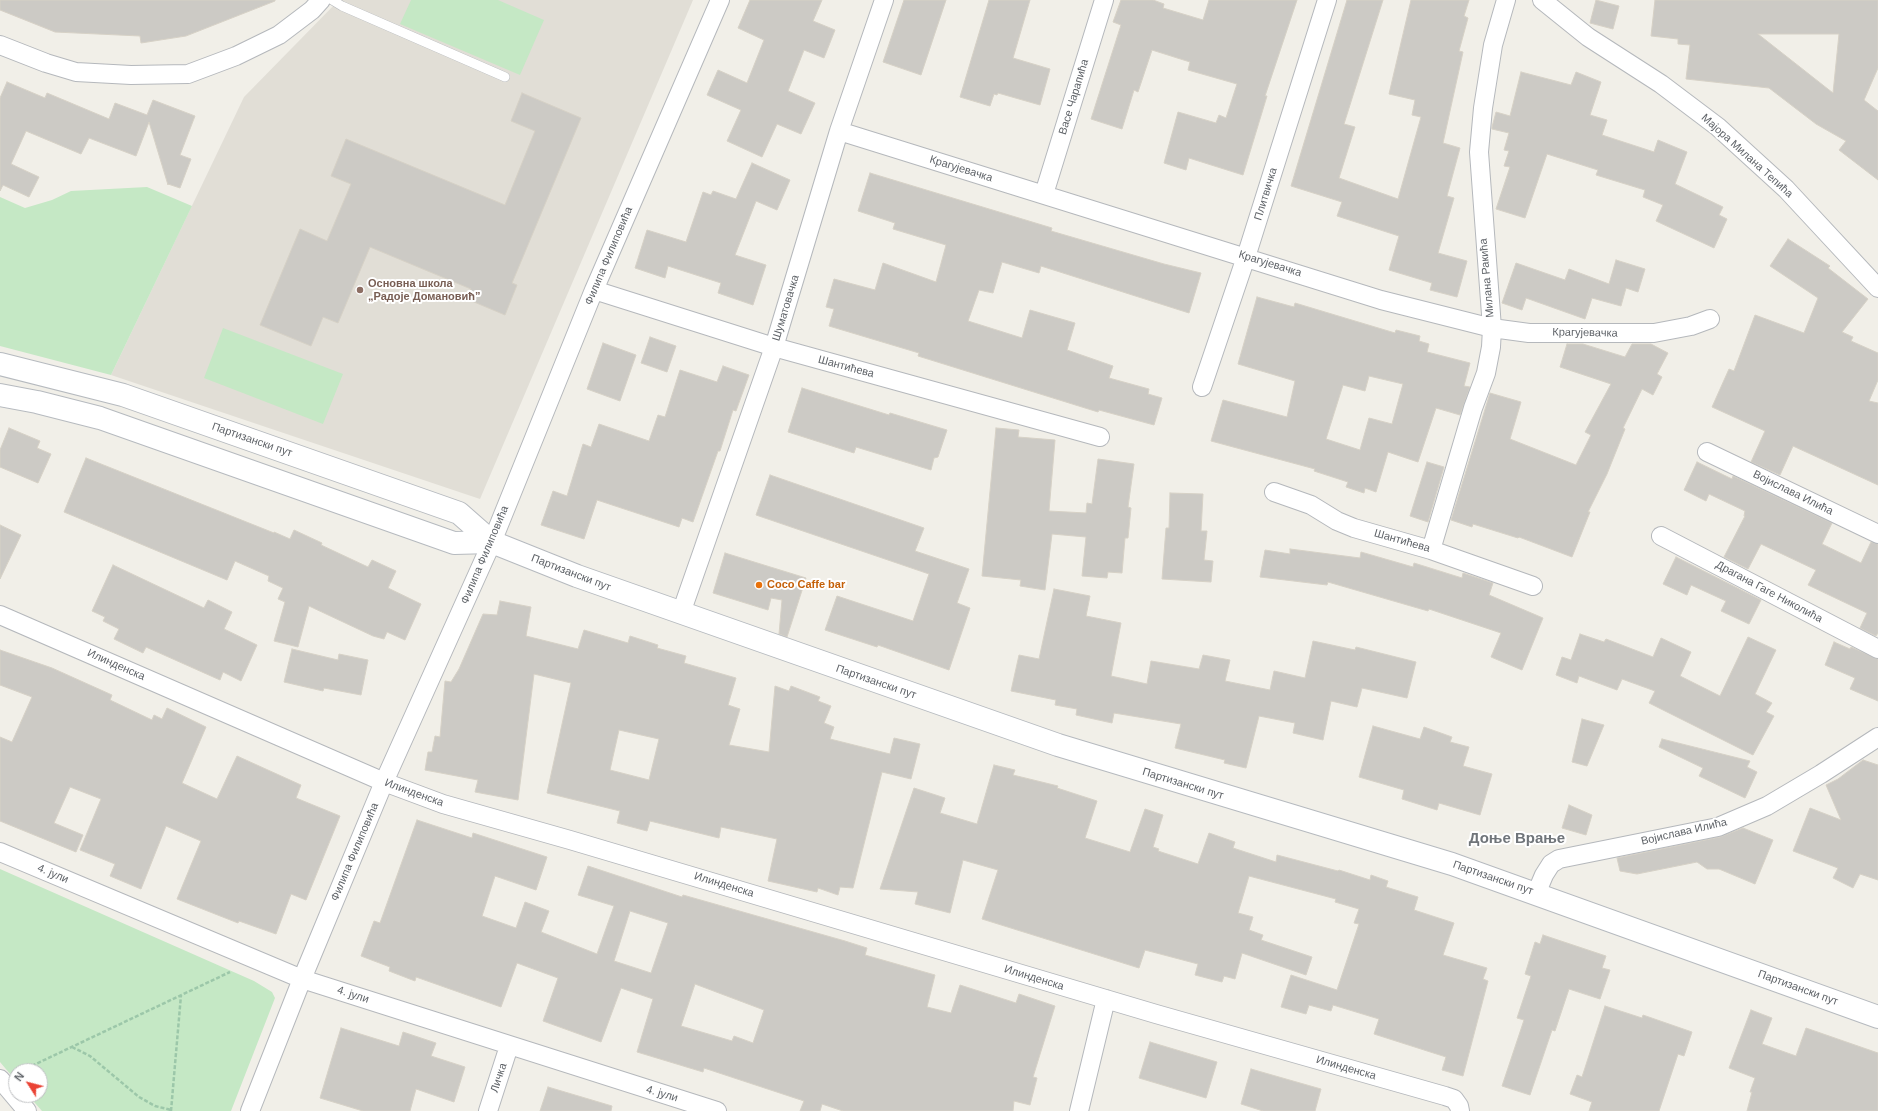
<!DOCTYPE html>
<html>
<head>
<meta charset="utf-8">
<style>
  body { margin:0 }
  #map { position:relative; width:1878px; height:1111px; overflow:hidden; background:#f1efe8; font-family:Helvetica,sans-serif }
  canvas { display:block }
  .north { position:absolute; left:8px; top:1063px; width:40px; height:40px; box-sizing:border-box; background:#fff; border:1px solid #bfc1c3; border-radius:50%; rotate:306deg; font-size:11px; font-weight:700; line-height:16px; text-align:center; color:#5f6368 }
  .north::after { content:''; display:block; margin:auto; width:14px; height:18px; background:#ea4335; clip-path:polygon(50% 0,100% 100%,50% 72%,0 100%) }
</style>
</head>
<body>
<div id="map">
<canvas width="1878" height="1111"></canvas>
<div class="north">N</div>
</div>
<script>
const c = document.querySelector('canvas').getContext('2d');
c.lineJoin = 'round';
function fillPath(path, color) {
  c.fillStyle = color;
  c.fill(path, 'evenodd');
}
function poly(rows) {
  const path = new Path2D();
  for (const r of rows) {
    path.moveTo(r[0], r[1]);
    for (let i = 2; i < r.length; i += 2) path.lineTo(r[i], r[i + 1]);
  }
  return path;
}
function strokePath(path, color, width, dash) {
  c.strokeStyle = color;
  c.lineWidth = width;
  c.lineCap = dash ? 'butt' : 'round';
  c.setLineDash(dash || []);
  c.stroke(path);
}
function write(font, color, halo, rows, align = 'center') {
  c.font = font + ' Helvetica,sans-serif';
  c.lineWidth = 4;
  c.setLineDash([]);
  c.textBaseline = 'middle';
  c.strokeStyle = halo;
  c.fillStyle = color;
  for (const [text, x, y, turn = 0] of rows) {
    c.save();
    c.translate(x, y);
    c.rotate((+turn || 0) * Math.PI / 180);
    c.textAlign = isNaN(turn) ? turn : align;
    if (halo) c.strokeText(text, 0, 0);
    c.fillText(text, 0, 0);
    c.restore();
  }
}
fillPath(poly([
  [339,0,693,0,480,499,111,375,244,97]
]), '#e1ded6');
fillPath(poly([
  [411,0,498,0,544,20,520,75,400,24],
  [147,187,192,206,111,375,0,346,0,197,25,208,52,200,71,191],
  [223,328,343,374,323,424,204,378],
  [0,869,254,981,272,992,275,998,231,1111,42,1111,28,1095,40,1095,40,1071,16,1071,16,1081,0,1062]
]), '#c5e8c5');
const building = poly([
  [0,0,275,0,275,1,186,36,141,43,140,36,55,32,0,10,0,0],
  [750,0,822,0,813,21,835,30,824,58,804,50,788,91,815,103,801,134,777,124,762,157,727,141,741,110,707,95,718,70,747,83,764,40,738,28,750,0],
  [904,0,946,0,921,75,883,62,904,0],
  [989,0,1030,0,1013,58,1050,69,1040,105,998,93,997,95,994,94,990,106,960,97,989,0],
  [1121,0,1153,0,1164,4,1163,8,1203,20,1209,0,1297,0,1265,96,1267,96,1243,175,1189,158,1186,170,1164,163,1178,112,1216,123,1219,115,1226,118,1237,84,1188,70,1190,62,1152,50,1138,92,1134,90,1122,129,1091,119,1121,25,1113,22,1121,0],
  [1347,0,1383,0,1344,124,1355,127,1339,178,1398,199,1421,117,1412,115,1415,100,1389,94,1411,0,1469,0,1464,16,1468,18,1459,51,1463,52,1443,143,1460,148,1447,196,1454,198,1438,253,1467,261,1457,297,1430,290,1432,283,1389,270,1399,236,1337,216,1342,202,1291,186,1347,0],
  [1596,0,1619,6,1613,29,1590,23,1596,0],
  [1655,0,1878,0,1878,68,1864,100,1878,111,1878,180,1839,150,1846,141,1816,124,1769,88,1686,79,1690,45,1678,44,1678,39,1651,36,1655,0],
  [1758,34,1839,34,1833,93,1758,34],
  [1521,72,1571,85,1576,72,1601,82,1590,115,1607,120,1602,135,1654,152,1658,140,1687,152,1675,184,1723,207,1719,215,1727,219,1714,248,1656,221,1663,205,1643,197,1645,190,1596,175,1598,170,1547,154,1525,218,1496,209,1510,167,1504,166,1509,151,1504,150,1509,133,1492,129,1492,127,1496,112,1510,116,1521,72],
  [7,82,45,98,47,93,109,119,115,103,147,115,153,100,195,116,180,155,191,159,180,188,168,184,168,185,149,122,136,156,89,138,81,154,26,131,11,164,39,177,29,197,3,185,0,191,0,98,7,82],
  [522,93,581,118,512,283,517,285,505,315,467,299,471,289,370,247,338,323,323,317,311,346,260,325,300,229,327,241,351,184,331,176,346,139,505,205,535,131,511,121,522,93],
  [752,163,790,180,777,210,756,201,735,255,766,265,753,305,718,293,721,283,668,266,665,278,635,268,647,230,686,242,703,192,711,195,713,191,736,199,752,163],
  [870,173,1052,228,1051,231,1164,264,1201,273,1189,313,1041,266,1039,273,1002,262,993,293,979,290,968,321,1022,338,1030,310,1075,323,1067,350,1113,366,1109,378,1149,389,1148,394,1162,398,1154,425,1099,410,1098,412,918,356,919,353,829,326,834,309,826,307,834,279,875,290,883,263,936,282,946,245,893,229,895,223,858,211,870,173],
  [1788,239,1830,266,1828,268,1868,299,1842,332,1853,337,1851,341,1878,353,1878,380,1869,401,1878,403,1878,485,1793,446,1780,475,1751,462,1765,431,1712,407,1729,369,1734,371,1755,315,1804,333,1818,298,1770,266,1788,239],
  [1616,260,1645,269,1638,292,1626,288,1621,306,1592,298,1585,319,1526,298,1522,310,1502,303,1516,263,1565,280,1569,269,1609,284,1616,260],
  [1257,297,1294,307,1295,303,1395,333,1396,330,1420,336,1419,341,1429,344,1427,352,1470,363,1464,386,1470,387,1460,415,1436,408,1418,462,1388,452,1376,492,1365,488,1364,493,1346,487,1348,482,1314,471,1315,469,1211,441,1223,400,1287,417,1295,381,1238,364,1257,297],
  [1369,376,1403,384,1392,424,1369,418,1360,450,1326,439,1343,385,1365,391,1369,376],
  [650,337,676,346,667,372,641,363,650,337],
  [603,343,636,355,620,401,587,389,603,343],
  [1567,344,1583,344,1625,357,1632,344,1651,344,1668,353,1657,374,1662,377,1653,395,1642,389,1623,428,1625,429,1607,474,1588,512,1590,512,1572,557,1519,537,1518,538,1473,524,1472,527,1451,520,1490,393,1521,402,1510,439,1576,465,1591,435,1585,432,1611,384,1560,367,1567,344],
  [723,366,749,375,736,411,733,410,720,451,718,451,693,522,682,518,679,527,597,500,584,539,541,525,553,491,567,496,583,444,591,447,599,424,649,441,658,415,665,417,680,370,717,382,723,366],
  [802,388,889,415,890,413,947,430,938,457,934,458,931,470,856,447,854,453,788,432,802,388],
  [9,428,40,441,37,448,51,454,38,483,0,467,0,450,9,428],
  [996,428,1019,430,1018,437,1055,440,1049,511,1086,513,1087,503,1092,504,1098,459,1134,464,1128,507,1131,508,1128,538,1125,538,1122,573,1108,572,1107,578,1082,576,1086,537,1052,534,1045,590,1020,586,1021,580,982,576,996,428],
  [86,458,274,533,274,532,290,539,294,530,322,543,321,545,368,567,372,560,396,571,388,588,421,604,405,640,387,632,384,639,373,636,309,606,298,647,274,641,285,602,278,599,283,588,268,581,269,576,235,561,227,580,64,512,86,458],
  [1427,462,1444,467,1428,522,1410,516,1427,462],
  [1697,462,1732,479,1733,476,1832,523,1822,544,1861,563,1871,542,1878,544,1878,633,1876,636,1860,628,1867,613,1808,585,1816,570,1761,544,1748,569,1724,557,1745,516,1744,516,1745,511,1709,494,1706,501,1684,490,1697,462],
  [770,475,924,528,915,551,969,569,957,603,970,608,949,670,878,645,877,647,825,630,837,596,913,621,929,574,756,515,770,475],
  [1170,493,1203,494,1201,531,1207,531,1204,560,1213,561,1211,582,1162,579,1166,528,1169,528,1170,493],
  [0,525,21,535,0,579,0,525],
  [1290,549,1360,558,1361,552,1413,567,1414,563,1462,578,1463,573,1493,583,1489,595,1543,618,1522,670,1491,657,1501,633,1429,609,1428,611,1328,582,1327,585,1260,577,1265,550,1290,554,1290,549],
  [725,553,806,578,787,637,779,634,782,600,771,598,768,610,713,593,725,553],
  [1676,557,1761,600,1749,624,1721,611,1726,601,1691,585,1687,595,1663,584,1676,557],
  [113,565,204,608,208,600,232,612,224,629,257,645,241,681,223,672,220,680,146,647,143,653,114,639,119,629,103,621,105,617,92,611,113,565],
  [1054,589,1090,596,1086,616,1121,623,1111,676,1147,684,1151,661,1199,669,1203,655,1230,660,1225,681,1270,690,1274,671,1305,678,1313,641,1355,650,1356,647,1416,662,1407,698,1362,688,1357,707,1331,701,1323,740,1293,733,1295,723,1259,716,1246,768,1224,763,1225,760,1175,748,1181,724,1114,713,1112,723,1076,715,1077,709,1055,705,1056,700,1011,691,1019,655,1039,659,1054,589],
  [500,601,531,607,526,636,578,649,584,630,628,643,630,636,658,645,657,648,686,656,684,663,736,678,728,705,740,709,729,745,769,752,775,686,789,691,791,686,820,697,818,701,831,706,824,723,834,727,830,739,890,754,894,738,920,744,911,779,882,772,853,888,840,887,838,895,818,888,817,892,768,881,777,839,721,827,719,838,650,821,647,831,617,823,620,811,547,793,571,683,534,674,518,800,475,792,478,780,425,770,428,752,432,752,435,736,440,737,445,681,451,682,459,669,483,614,497,615,500,601],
  [619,730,659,739,649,780,610,770,619,730],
  [1580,634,1604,642,1606,639,1653,657,1661,638,1691,652,1680,676,1720,696,1748,637,1776,650,1755,694,1772,703,1766,712,1774,716,1753,755,1649,703,1655,691,1622,679,1617,690,1579,676,1577,683,1556,675,1562,657,1571,660,1580,634],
  [1834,642,1850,649,1851,647,1878,659,1878,701,1850,689,1855,678,1825,665,1834,642],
  [292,649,338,660,339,654,368,660,361,695,324,688,323,691,284,682,292,649],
  [0,650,52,668,112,695,110,700,152,720,154,715,162,719,167,708,206,727,182,783,217,799,237,756,301,785,296,798,340,816,306,900,291,894,276,934,239,921,238,923,177,899,201,841,166,826,141,889,110,876,115,864,80,850,101,799,70,787,54,823,83,835,76,852,0,821,0,737,12,742,32,697,0,685,0,650],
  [1582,719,1604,725,1587,766,1572,762,1582,719],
  [1373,726,1420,739,1424,727,1452,737,1450,742,1469,747,1463,766,1492,774,1480,815,1439,803,1437,810,1402,799,1404,790,1359,777,1373,726],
  [1662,739,1750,761,1747,767,1757,772,1745,798,1699,776,1703,768,1659,747,1662,739],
  [1863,760,1878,765,1878,880,1860,874,1853,888,1833,878,1838,868,1793,851,1810,808,1841,820,1826,785,1838,779,1863,760],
  [994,765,1015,770,1013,775,1058,786,1057,788,1097,801,1085,838,1130,852,1145,809,1163,815,1153,847,1159,849,1158,851,1198,864,1209,833,1235,842,1233,848,1276,862,1277,855,1338,871,1339,870,1370,880,1371,875,1388,881,1386,887,1418,897,1414,910,1454,923,1443,955,1487,968,1483,979,1488,981,1463,1076,1442,1070,1446,1057,1374,1034,1379,1019,1333,1005,1331,1011,1309,1005,1306,1014,1281,1007,1291,975,1337,990,1359,924,1354,923,1359,909,1335,902,1336,899,1249,876,1238,913,1253,917,1249,930,1263,935,1261,940,1312,957,1306,975,1242,953,1235,979,1224,976,1222,982,1195,975,1198,964,1145,950,1139,968,982,919,998,870,963,860,950,913,915,904,918,892,880,889,914,788,945,798,940,813,977,824,994,765],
  [1569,805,1592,815,1586,835,1562,828,1569,805],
  [417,820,472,838,473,833,547,857,536,890,495,876,482,916,516,928,525,902,549,911,541,932,597,954,614,906,578,895,588,866,682,897,683,895,845,941,867,948,865,955,935,975,927,1007,951,1013,960,985,1016,1003,1019,994,1055,1006,1033,1077,1037,1078,1030,1105,1014,1101,1013,1111,843,1111,822,1104,820,1111,800,1111,804,1101,704,1068,703,1072,637,1052,653,999,621,988,601,1042,543,1021,558,978,517,963,501,1007,416,977,415,981,389,971,390,967,361,956,374,921,380,923,417,820],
  [630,911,668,923,651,973,614,961,630,911],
  [695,984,764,1010,753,1043,734,1036,732,1041,681,1026,695,984],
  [1743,828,1773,840,1755,884,1719,869,1707,869,1697,862,1637,874,1620,871,1617,858,1720,837,1743,828],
  [1543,935,1606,956,1602,968,1610,970,1600,999,1569,989,1555,1031,1552,1030,1530,1095,1502,1086,1524,1020,1517,1018,1531,976,1525,974,1535,942,1540,944,1543,935],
  [1605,1006,1642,1018,1643,1015,1692,1032,1684,1056,1678,1054,1659,1111,1589,1111,1592,1102,1570,1094,1577,1075,1582,1077,1605,1006],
  [1751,1010,1772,1018,1762,1044,1796,1056,1806,1028,1878,1053,1878,1111,1747,1111,1752,1092,1750,1092,1755,1078,1729,1068,1751,1010],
  [341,1028,399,1046,403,1032,436,1043,431,1056,465,1067,454,1102,416,1089,410,1111,363,1111,320,1098,341,1028],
  [1150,1042,1217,1062,1206,1098,1139,1078,1150,1042],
  [1251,1069,1321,1089,1315,1111,1263,1111,1241,1104,1251,1069],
  [548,1087,612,1106,611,1111,540,1111,548,1087]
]);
fillPath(building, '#cccac5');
strokePath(building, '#d6d1c6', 1);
const service = poly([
  [332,0,342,6,505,77]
]);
const minor = poly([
  [1542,0,1588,37,1661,84,1718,127,1786,189,1878,288],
  [0,45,46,63,76,72,131,75,188,74,236,56,279,35,312,10,321,0],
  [839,131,1381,300,1492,328,1529,333,1654,333,1691,326,1710,319],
  [1044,194,1104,0],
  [594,290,774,347,1100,437],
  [1202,387,1246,257,1327,0],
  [1707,452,1878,534],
  [1274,492,1311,505,1337,521,1354,528,1431,550,1533,586],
  [1661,536,1878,649],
  [1431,550,1473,408,1486,373,1491,347,1492,328,1479,152,1483,108,1493,45,1506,0],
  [681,613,774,347,839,131,884,0],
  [0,615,384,782,443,804,570,840,1156,1014,1445,1096,1454,1099,1459,1106,1460,1111],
  [0,852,302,979,717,1111],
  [1536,894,1544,875,1551,864,1559,859,1718,827,1767,806,1821,774,1878,737],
  [0,1079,27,1111],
  [250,1111,302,979,384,782,492,542,594,290,720,0],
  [488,1111,509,1046],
  [1079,1111,1106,999]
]);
const secondary = poly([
  [0,364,123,395,459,513,492,542,577,576,1058,745,1452,864,1878,1017],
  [0,395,37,402,100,418,454,543,492,542]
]);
strokePath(service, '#b5b8bc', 10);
strokePath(minor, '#b5b8bc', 20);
strokePath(secondary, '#b6babf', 24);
strokePath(poly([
  [72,1047,90,1056,139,1097,155,1106,171,1110],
  [21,1071,230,972],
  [171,1111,181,995]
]), '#9cc7a9', 2.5, [4, 2]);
strokePath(service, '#fff', 9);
strokePath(minor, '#fff', 18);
strokePath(secondary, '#fff', 22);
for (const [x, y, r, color] of [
  [360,290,4,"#8d6e63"],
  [759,585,4,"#e8710a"]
]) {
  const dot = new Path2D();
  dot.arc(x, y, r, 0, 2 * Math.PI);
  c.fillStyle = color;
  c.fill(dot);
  strokePath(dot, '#fff', 1.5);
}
write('11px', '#5f6368', '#fff', [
  ["Васе Чарапића",1074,97,-73],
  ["Мајора Милана Тепића",1747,156,42],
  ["Крагујевачка",961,169,17],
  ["Плитвичка",1266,194,-73],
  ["Филипа Филиповића",609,256,-67],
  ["Крагујевачка",1270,264,17],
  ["Милана Ракића",1487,278,-95],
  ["Шуматовачка",786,308,-73],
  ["Крагујевачка",1585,333,1],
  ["Шантићева",846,367,15],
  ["Партизански пут",252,440,19],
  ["Војислава Илића",1793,493,26],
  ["Шантићева",1402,541,16],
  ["Филипа Филиповића",485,555,-67],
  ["Партизански пут",571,573,21],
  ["Драгана Гаге Николића",1769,592,28],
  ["Илинденска",116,665,24],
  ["Партизански пут",876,682,19],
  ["Партизански пут",1183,784,17],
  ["Илинденска",414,793,20],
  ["Војислава Илића",1684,832,-13],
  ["Филипа Филиповића",355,852,-67],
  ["4. јули",53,874,23],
  ["Партизански пут",1493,878,19],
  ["Илинденска",724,885,17],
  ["Илинденска",1034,978,17],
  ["Партизански пут",1798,988,20],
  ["4. јули",353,995,18],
  ["Илинденска",1346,1068,16],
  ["Личка",499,1078,-72],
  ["4. јули",662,1094,17]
]);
write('bold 11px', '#785e54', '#fff', [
  ["Основна школа",368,284],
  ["„Радоје Домановић”",368,297]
], 'left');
write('bold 11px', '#c56008', '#fff', [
  ["Coco Caffe bar",767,585]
], 'left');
write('bold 15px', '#70757a', '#fff', [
  ["Доње Врање",1517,839]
]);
</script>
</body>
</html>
